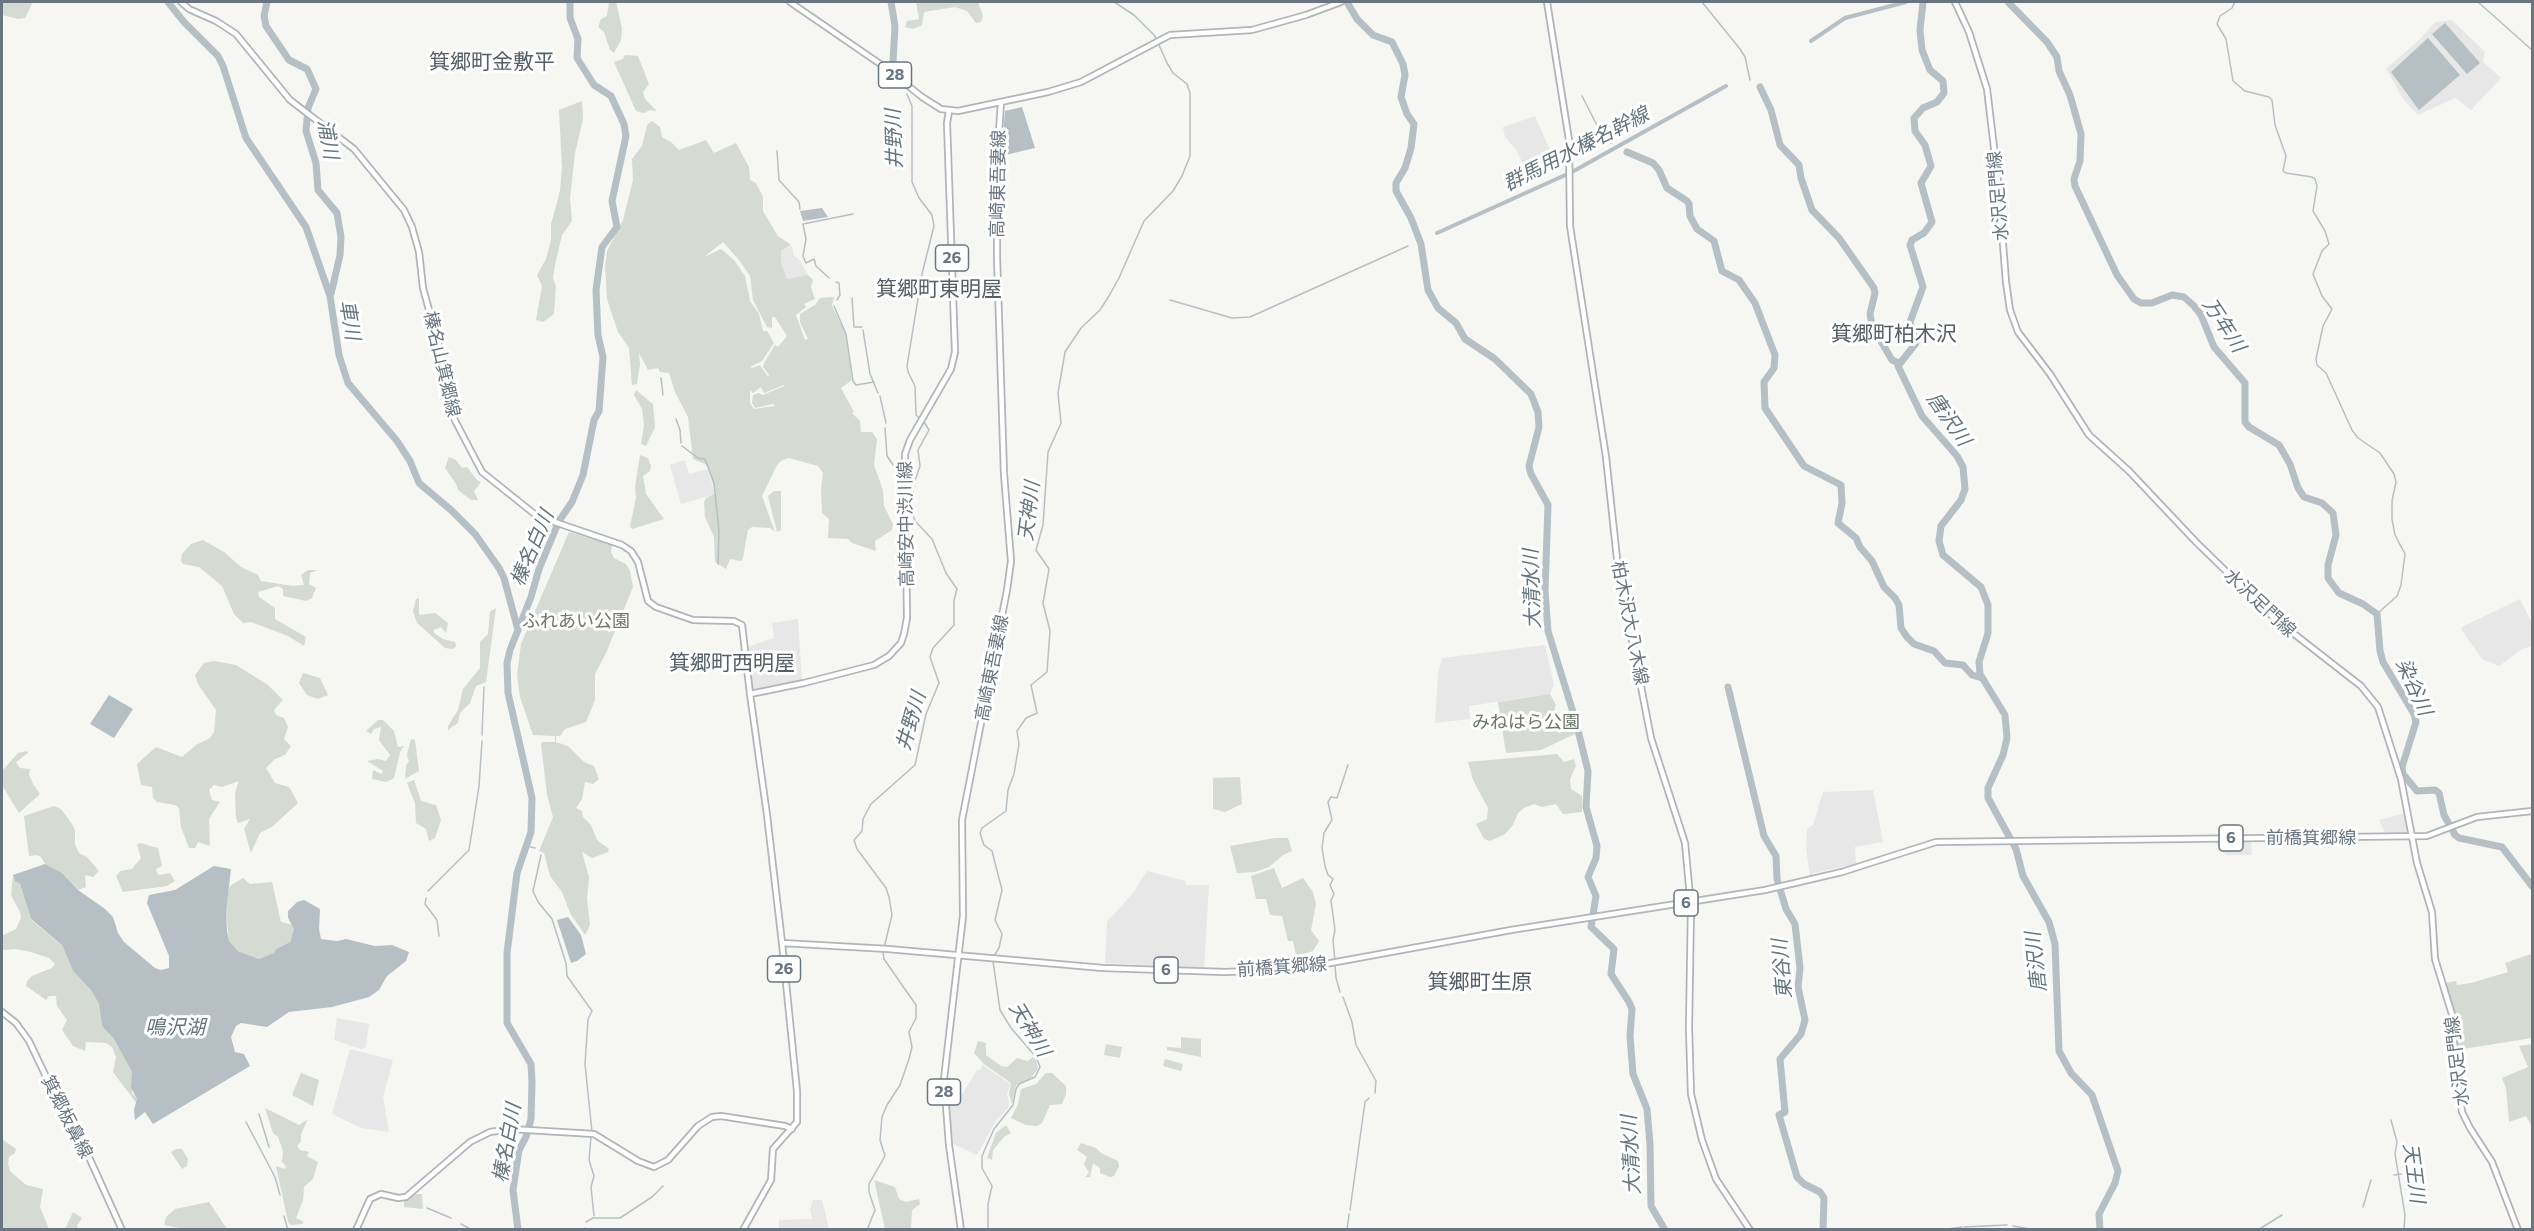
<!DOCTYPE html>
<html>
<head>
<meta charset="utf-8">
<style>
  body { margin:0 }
  #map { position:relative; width:2534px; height:1231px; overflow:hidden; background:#f6f6f3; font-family:Commissioner,sans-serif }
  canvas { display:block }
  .frame { position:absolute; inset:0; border:3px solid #697580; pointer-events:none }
</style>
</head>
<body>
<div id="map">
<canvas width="2534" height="1231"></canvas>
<div class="frame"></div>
</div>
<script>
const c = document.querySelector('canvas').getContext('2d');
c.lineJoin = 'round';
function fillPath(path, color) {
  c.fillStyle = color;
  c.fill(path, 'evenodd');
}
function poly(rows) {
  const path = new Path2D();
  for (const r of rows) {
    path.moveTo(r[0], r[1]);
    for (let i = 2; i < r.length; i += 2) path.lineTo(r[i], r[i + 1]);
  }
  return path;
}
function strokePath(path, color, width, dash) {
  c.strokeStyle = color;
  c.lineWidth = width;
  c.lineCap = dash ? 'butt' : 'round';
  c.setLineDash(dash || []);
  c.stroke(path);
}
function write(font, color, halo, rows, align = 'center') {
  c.font = font + ' Commissioner,"Noto Sans JP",sans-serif';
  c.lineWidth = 6;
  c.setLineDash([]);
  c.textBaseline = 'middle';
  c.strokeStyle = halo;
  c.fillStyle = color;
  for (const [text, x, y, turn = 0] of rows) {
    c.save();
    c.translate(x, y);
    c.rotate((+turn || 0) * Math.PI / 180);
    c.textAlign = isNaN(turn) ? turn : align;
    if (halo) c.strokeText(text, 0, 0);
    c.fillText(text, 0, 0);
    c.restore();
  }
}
fillPath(poly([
  [2452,20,2485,52,2483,62,2501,78,2471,110,2455,98,2418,115,2404,100,2386,69,2420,39,2435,22],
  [1535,116,1553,157,1546,165,1529,177,1517,151,1505,137,1503,127],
  [792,246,794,256,799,259,808,275,787,279,781,262,781,251],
  [685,460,689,474,708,469,715,494,681,504,670,465],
  [2520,599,2532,623,2532,646,2522,649,2499,666,2482,659,2461,629,2462,627],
  [798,619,802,681,752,691,747,647,774,638,772,623],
  [1545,645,1554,685,1550,694,1469,706,1470,719,1435,723,1438,674,1442,658],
  [1873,790,1883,842,1855,847,1856,864,1814,873,1810,877,1806,848,1807,829,1813,825,1823,792],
  [2406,813,2409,830,2405,834,2387,836,2379,820],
  [2215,841,2251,841,2252,855,2227,855,2221,851],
  [1147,871,1185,881,1186,885,1209,885,1204,968,1105,963,1107,922,1134,892],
  [337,1018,369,1024,366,1047,361,1049,334,1040],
  [350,1049,393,1060,383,1097,389,1132,361,1128,332,1114],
  [983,1065,1010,1084,1007,1095,1009,1102,1008,1108,995,1122,977,1155,951,1143,947,1104,951,1104,951,1101,958,1101,977,1070,979,1071],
  [813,1200,822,1200,829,1229,779,1229,779,1220,812,1219,810,1210]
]), '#e6e7e6');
fillPath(poly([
  [2,2,33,2,25,18,18,19,2,15],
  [609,2,616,2,622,28,621,40,614,53,610,50,604,32,598,27,601,19,607,16],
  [916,2,978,2,983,16,981,22,976,23,967,11,955,7,924,12,922,25,913,29,905,27,907,21,919,19],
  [625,55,638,56,649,84,643,92,645,99,657,111,650,110,644,113,636,111,614,62,623,59],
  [582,101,583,119,575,153,570,198,572,221,562,235,555,265,553,278,556,286,554,314,543,322,536,320,542,286,537,275,546,259,551,240,551,224,560,191,562,167,559,110],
  [652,121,660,127,662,137,671,142,679,150,706,140,714,153,736,143,749,167,750,180,756,183,763,197,763,211,778,236,791,245,781,251,781,262,787,279,808,275,813,280,811,287,815,299,804,304,806,307,796,315,805,340,808,339,800,322,800,314,816,304,820,298,834,297,832,306,846,334,852,380,841,388,854,412,852,413,860,421,861,432,872,432,877,439,874,465,883,490,884,506,893,524,892,530,875,541,876,551,852,543,848,539,828,538,829,519,822,513,821,490,823,473,818,466,789,458,782,460,777,465,762,496,775,532,770,528,752,527,748,530,743,558,741,561,730,559,726,569,715,562,714,537,705,517,704,502,706,498,716,493,708,468,705,464,693,459,688,417,675,392,669,373,660,372,658,368,648,370,639,353,640,364,637,384,632,385,629,348,618,332,607,299,605,267,607,251,623,220,633,180,632,159,642,146,647,125],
  [723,242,739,260,750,276,753,300,767,327,772,328,772,317,775,317,787,336,778,347,775,345,764,363,763,367,769,375,768,377,760,365,752,368,750,367,762,361,774,343,767,331,763,331,759,314,750,301,745,276,734,260,721,249,704,257],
  [784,385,784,386,763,395,759,393,753,395,752,403,755,408,773,404,775,406,754,409,750,403,750,390,753,393,761,387,764,393],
  [636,390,653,404,655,427,646,446,641,444,644,425,642,409,634,395],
  [640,455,648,458,651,466,650,471,643,476,646,494,664,519,632,529,630,526,636,498,635,487],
  [449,457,456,460,462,468,467,467,477,480,481,482,474,491,478,500,471,500,458,490,456,484,445,468],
  [774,491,781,491,781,530,777,532,768,496],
  [569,532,612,545,611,552,614,558,626,564,630,571,633,587,606,653,595,674,595,700,586,722,565,729,560,736,556,736,556,742,568,746,584,762,594,766,599,779,593,784,585,782,582,799,576,808,582,811,583,817,591,825,597,840,609,849,608,852,592,858,582,852,589,877,587,899,590,925,585,935,570,913,562,892,550,876,544,853,539,851,553,817,547,794,541,745,542,742,555,742,555,736,533,735,520,697,517,675,521,644],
  [203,540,224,552,241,567,258,575,261,581,293,586,304,585,301,575,308,570,317,570,310,573,309,584,316,588,312,598,306,601,283,596,283,589,278,586,258,592,259,597,275,608,275,619,306,637,304,646,288,636,251,622,243,623,234,614,222,586,199,567,183,564,181,561,182,554,191,544],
  [419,598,419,615,435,613,448,623,446,633,441,627,434,630,434,633,443,639,455,642,456,646,453,649,445,648,417,623,413,611,416,599],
  [496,608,486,682,476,686,470,703,460,713,458,723,448,730,448,726,458,710,463,689,480,668,480,642,488,634,490,612],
  [214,661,236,665,268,685,283,700,274,710,276,715,284,718,288,727,284,739,291,746,285,755,275,759,266,768,275,783,289,787,298,803,273,826,260,833,251,853,244,829,250,819,238,823,236,818,235,793,239,781,222,787,214,785,209,790,212,800,220,802,209,819,210,846,198,842,195,848,189,848,181,827,179,808,175,805,157,802,153,798,152,787,141,785,137,764,156,747,182,757,196,745,210,738,214,732,216,710,198,684,195,675,204,663],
  [303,673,320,678,328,695,318,699,307,695,299,683],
  [1550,694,1556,705,1550,722,1552,730,1574,731,1575,734,1541,750,1506,753,1498,702],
  [378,720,383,720,394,731,398,747,404,746,400,752,394,778,386,782,372,779,373,770,381,774,383,771,367,761,378,759,386,761,390,755,379,740,381,727,374,729,371,734,366,731],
  [411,739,415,740,419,771,405,779,406,765,409,761,407,755],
  [27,751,28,753,16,762,20,768,30,769,29,775,33,784,40,794,19,813,2,785,2,771,18,753],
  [1557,754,1564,762,1574,759,1576,766,1570,779,1571,789,1582,796,1582,812,1563,814,1556,804,1542,807,1534,804,1524,808,1518,813,1513,825,1505,834,1490,841,1484,839,1476,824,1487,819,1488,808,1473,780,1468,762],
  [1240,777,1242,804,1225,812,1213,809,1213,778],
  [414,780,421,801,436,805,441,820,435,838,429,841,426,829,416,823,415,803,407,783],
  [54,806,61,809,72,824,75,830,75,845,79,853,87,857,99,871,93,877,85,875,86,887,78,890,62,873,45,864,41,857,37,855,29,856,24,816],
  [1275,838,1288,838,1292,851,1283,855,1269,867,1255,872,1237,873,1230,846],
  [140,843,158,848,162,866,156,869,157,873,159,875,170,873,175,881,167,886,123,892,116,876,120,871,132,869,136,864,141,858,137,845],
  [1274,868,1282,888,1303,878,1313,892,1316,904,1311,930,1319,941,1313,951,1296,956,1293,941,1288,941,1282,916,1270,915,1266,899,1256,899,1251,876],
  [13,875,15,881,20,884,31,920,62,945,73,971,91,990,99,1004,102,1026,114,1039,132,1072,132,1093,137,1099,137,1104,113,1072,116,1057,112,1047,106,1043,86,1042,85,1051,73,1046,62,1030,67,1020,57,1006,56,996,49,996,46,1000,26,986,27,981,32,976,52,968,55,964,49,958,31,952,16,949,2,950,2,936,16,929,21,918,20,912,11,895],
  [243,878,250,884,272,882,281,922,293,925,294,929,290,942,276,949,275,953,259,959,238,951,229,941,226,912,228,893,230,886],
  [2531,954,2532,1038,2457,1050,2457,1021,2445,983,2456,981,2457,985,2471,983,2508,972,2505,963],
  [1181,1037,1201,1039,1201,1057,1167,1050,1167,1047,1181,1048],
  [978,1041,986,1043,986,1055,1001,1066,1007,1067,1017,1058,1028,1061,1033,1057,1036,1060,1038,1069,1030,1079,1016,1085,1012,1104,1009,1094,1011,1083,984,1064,974,1053],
  [1106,1044,1122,1047,1120,1058,1104,1055],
  [2532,1044,2532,1127,2526,1116,2509,1122,2506,1088,2502,1078,2528,1067,2519,1046],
  [1165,1059,1183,1064,1181,1071,1163,1066],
  [301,1073,319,1080,313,1106,292,1095],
  [1046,1073,1052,1073,1066,1086,1066,1094,1062,1104,1050,1105,1042,1123,1037,1126,1026,1125,1011,1118,1018,1104,1021,1089,1036,1084],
  [265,1108,299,1125,308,1119,301,1134,301,1141,297,1146,300,1150,309,1152,307,1156,318,1162,313,1179,304,1187,303,1200,296,1218,304,1222,302,1224,291,1225,288,1222,276,1166,285,1169,286,1166,282,1162,283,1151,278,1137,273,1133],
  [1006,1125,1011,1133,1004,1137,993,1150,992,1160,987,1158,996,1133],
  [2,1139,16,1149,15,1153,9,1157,8,1164,10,1171,26,1185,43,1189,40,1207,49,1229,2,1229],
  [1081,1143,1096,1148,1101,1153,1118,1161,1119,1166,1114,1176,1110,1177,1100,1173,1100,1168,1093,1163,1090,1177,1085,1177,1089,1173,1084,1164,1087,1157,1077,1150],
  [176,1149,182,1149,188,1159,187,1166,182,1169,171,1152],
  [874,1180,895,1187,899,1199,906,1202,919,1199,920,1204,912,1210,911,1229,885,1229],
  [417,1194,422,1194,423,1209,404,1207,404,1201],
  [209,1202,227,1229,185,1229,164,1225,166,1217,175,1209],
  [73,1212,82,1218,77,1226,78,1229,65,1229]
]), '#d5dad3');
fillPath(poly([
  [2445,23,2480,63,2467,74,2432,34],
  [2428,38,2460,75,2419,110,2391,72],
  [1022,107,1035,148,1001,156,1005,111],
  [822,208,828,217,803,221,800,211],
  [109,695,133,709,114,738,90,724],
  [45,864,62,873,78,890,105,909,113,917,118,933,124,942,155,968,161,970,169,968,169,956,147,903,149,895,175,890,214,866,231,869,226,912,227,931,229,941,238,951,259,959,274,953,276,949,290,942,294,929,288,918,288,911,297,902,304,900,320,909,319,929,321,939,337,941,346,939,375,946,392,945,409,952,406,961,387,976,379,990,369,997,332,1007,289,1012,267,1027,241,1023,236,1026,231,1037,235,1052,244,1054,250,1066,153,1124,145,1112,135,1120,134,1110,137,1099,131,1088,132,1072,114,1039,102,1026,99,1004,91,990,73,971,62,945,31,919,20,884,15,881,13,875],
  [568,917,581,935,586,954,577,961,571,963,557,920]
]), '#b6bfc4');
strokePath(poly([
  [1702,2,1740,49,1745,57,1750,80],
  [2235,2,2232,8,2220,16,2217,24,2226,39,2233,81,2245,91,2269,97,2272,100,2275,125,2286,156,2283,171,2286,173,2312,177,2315,179,2317,186,2313,211,2325,231,2329,244,2322,251,2313,274,2322,296,2332,309,2323,326,2316,359,2317,365,2326,373,2352,430,2358,438,2380,453,2394,474,2396,482,2392,501,2392,519,2395,535,2405,554,2401,585,2397,596,2377,614],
  [2478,2,2532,50],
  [1582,96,1605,141,1611,143],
  [777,151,779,180,799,202,800,209],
  [829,278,816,266,814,259,806,263,803,256,806,239,803,224,853,214],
  [836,282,839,283,840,295,837,300],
  [852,298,854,327,862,327],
  [1170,300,1232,318,1250,317,1408,246],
  [834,306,846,334,853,381,856,385,874,382],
  [863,330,870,374,878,393],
  [661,378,663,395],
  [880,396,886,423],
  [676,419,680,430,681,443],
  [885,428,887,456,903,479],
  [682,446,698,458,705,459,714,483,719,531,718,564],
  [908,482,912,489],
  [482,735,484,687],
  [527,846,535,848],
  [541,855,533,891,538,902,552,919,566,963,567,976,592,1011,588,1019,585,1064,592,1132],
  [428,891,469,850,479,786,482,741],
  [426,898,425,904,437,920,439,936],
  [994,956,999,948,1002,934,995,920,1002,890,992,851,984,845,980,833,982,828,1006,811,1008,790,1014,774,1019,744,1017,731,1026,718,1037,713,1031,685,1047,672,1050,631,1043,603,1049,569,1036,550,1043,525,1048,452,1061,423,1058,393,1065,352,1081,328,1100,310,1109,296,1119,278,1144,221,1173,191,1182,176,1190,156,1190,93,1187,84,1173,73,1167,63,1155,36,1134,15,1114,2],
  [1335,961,1333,940,1335,930,1331,901,1334,894,1330,885,1333,879,1328,875,1325,866,1322,848,1324,833,1332,820,1328,802,1331,797,1337,798,1348,765],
  [1335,965,1336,978,1340,992],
  [1343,997,1352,1022,1356,1045,1376,1081,1375,1093],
  [259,1114,269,1147],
  [2391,1120,2397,1142,2395,1154,2405,1215,2404,1230],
  [246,1122,275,1177,280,1195],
  [591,1137,589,1160,594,1176,591,1187,594,1216],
  [2394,1175,2401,1174],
  [2363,1207,2371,1180],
  [427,1208,451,1218],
  [1350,1210,1365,1102,1369,1098],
  [284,1216,288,1230],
  [586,1222,593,1218,620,1218,652,1197,663,1186],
  [461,1224,472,1230],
  [2013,1226,2036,1230],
  [1964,1227,2007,1225],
  [585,1228,585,1230],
  [867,1230,875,1210,869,1192,869,1184,885,1156,880,1140,882,1117,887,1105,900,1085,909,1059,912,1047,909,1032,916,1018,916,1005,884,959,883,952,892,915,889,897,886,888,857,849,854,840,862,831,863,819,871,804,915,765,926,714,939,683,930,657,933,648,954,625,954,600,957,589,946,573,932,539,915,521,911,509,914,483,920,466,918,450,929,430,924,422,916,415,915,386,908,372,907,366,922,274,934,226,932,215,919,198,912,182,912,106,907,94],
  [988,1230,988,1204,992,1186,982,1168,982,1156,994,1129,1013,1105,1016,1089,1019,1084,1035,1077,1040,1067,1036,1057,1011,1028,1000,1010,993,961],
  [1347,1230,1349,1214],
  [1941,1230,1962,1227],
  [2258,1230,2282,1215]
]), '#b6bfc4', 1.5);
strokePath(poly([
  [1811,41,1845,18,1906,2],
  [1437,233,1572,172,1726,86]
]), '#b6bfc4', 4);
strokePath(poly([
  [168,2,184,22,218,56,223,66,246,138,306,227,330,296,339,355,348,383,397,441,410,461,419,483,451,510,475,534,499,568,504,578,518,630],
  [267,2,264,16,266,26,289,60,307,69,316,89,308,108,306,131,316,163,318,190,337,213,341,237,340,255,331,294],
  [891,2,895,26,893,62,896,69],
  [1347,2,1357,19,1373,35,1392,42,1403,64,1405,75,1401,97,1407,114,1414,124,1411,148,1405,168,1396,183,1396,191,1411,218,1421,244,1428,290,1438,308,1456,323,1465,339,1495,359,1531,394,1538,412,1539,427,1529,466,1531,474,1548,505,1545,591,1548,631,1576,722,1588,771,1586,807,1597,846,1596,858,1588,877,1596,896,1591,927,1614,949,1611,974,1629,1002,1632,1009,1630,1036,1633,1074,1647,1109,1650,1144,1651,1206,1665,1230],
  [1923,2,1920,30,1922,50,1930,70,1943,81,1944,93,1937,102,1923,108,1914,118,1915,131,1925,145,1931,166,1921,183,1932,222,1924,233,1912,240,1910,245,1923,287,1910,322,1916,343,1898,366,1922,416,1957,456,1963,467,1965,489,1961,500,1941,526,1939,541,1943,555,1981,587,1988,605,1988,633,1979,662,1980,674,2005,715,2007,738,2003,755,1988,788,1988,798,2016,849,2023,876,2049,922,2055,944,2059,1051,2071,1073,2092,1095,2118,1171,2115,1183,2099,1214,2100,1230],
  [2008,2,2047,42,2057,57,2059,71,2070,95,2081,134,2080,161,2074,179,2075,186,2117,275,2134,299,2141,303,2152,303,2172,295,2184,297,2194,306,2201,315,2214,347,2245,383,2245,422,2249,427,2279,445,2290,464,2298,488,2304,497,2322,503,2333,513,2336,535,2328,565,2328,578,2339,593,2363,604,2377,614,2380,651,2383,662,2414,714,2416,722,2402,767,2403,774,2417,791,2435,790,2439,793,2444,815,2455,835,2459,838,2502,847,2532,886],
  [1760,87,1771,110,1780,145,1799,165,1801,178,1812,210,1839,238,1874,288,1875,293,1870,314,1872,326,1892,360,1899,363],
  [1627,152,1653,163,1659,170,1667,188,1687,201,1689,204,1690,216,1697,229,1714,241,1722,271,1739,280,1755,303,1775,355,1774,368,1764,382,1765,408,1804,466,1841,485,1842,503,1838,523,1856,538,1860,547,1872,561,1884,587,1895,598,1899,605,1901,628,1907,637,1914,644,1934,651,1945,663,1963,665,1972,675,1982,678],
  [1728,687,1764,836,1776,856,1777,879,1786,909,1795,924,1800,968,1798,987,1805,1020,1801,1034,1780,1059,1785,1112,1779,1115,1797,1177,1804,1184,1820,1192,1824,1198,1823,1230],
  [518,1230,513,1190,519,1150,526,1137,531,1119,532,1082,531,1064,507,1023,507,953,517,873,531,832,532,798,508,693,507,663,510,650,531,597,539,569,559,521,572,502,583,475,594,420,599,411,603,357,598,335,596,290,602,247,617,227,612,201,626,136,624,124,611,96,594,85,577,58,578,39,570,18,570,2]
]), '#b6bfc4', 7);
const secondary = poly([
  [181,2,189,9,216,21,236,34,290,100,354,149,404,210,412,227,419,252,423,288,440,350,449,409,482,472,537,516,622,545,631,551,638,562,648,601,656,607,693,620,734,621,742,625,750,694],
  [1547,2,1569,140,1570,226,1606,457,1618,568,1651,738,1685,843,1691,907,1689,1028,1691,1094,1702,1140,1716,1179,1750,1230],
  [1955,2,1969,32,1987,89,1998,181,2006,282,2010,310,2018,332,2050,374,2089,435,2129,471,2196,542,2275,619,2361,686,2378,707,2401,779,2417,863,2432,912,2435,959,2454,1021,2454,1053,2462,1112,2470,1128,2492,1162,2518,1230],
  [2,1012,16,1023,29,1041,62,1110,83,1144,122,1230],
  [356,1230,370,1199,381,1194,398,1198,406,1197,470,1142,490,1132,511,1129,594,1134,638,1161,654,1167,668,1160,698,1126,712,1117,721,1116,785,1126,792,1129]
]);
const primary = poly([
  [790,2,886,68,922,97,941,109,958,111,1048,92,1081,82,1170,35,1252,30,1306,15,1341,2],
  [782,943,888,949,1103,968,1225,972,1298,969,1511,930,1765,890,1842,872,1936,842,2427,836,2477,817,2532,811],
  [743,1230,771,1180,773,1149,797,1122,797,1091,782,943,767,815,750,694,804,683,874,665,889,656,901,643,904,634,907,618,905,454,910,440,951,369,955,352,947,123,949,111],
  [961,1230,949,1145,944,1079,963,916,962,820,1007,590,1011,561,1004,474,997,257,997,160,1001,103]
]);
strokePath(secondary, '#b0b4b8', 8);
strokePath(primary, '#b1b5b8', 8);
strokePath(secondary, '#fff', 4.5);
strokePath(primary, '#fff', 4.5);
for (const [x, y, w] of [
  [895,75,33],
  [952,258,33],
  [2231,838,24],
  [1686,903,24],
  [784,969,33],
  [1166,970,24],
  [944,1092,33]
]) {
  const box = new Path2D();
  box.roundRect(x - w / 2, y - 13, w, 26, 4.5);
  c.fillStyle = '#fff';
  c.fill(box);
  strokePath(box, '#697580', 1.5);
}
write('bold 16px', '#697580', null, [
  ["28",895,75],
  ["26",952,258],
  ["6",2231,838],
  ["6",1686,903],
  ["26",784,969],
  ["6",1166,970],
  ["28",944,1092]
]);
write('18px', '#697580', '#fff', [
  ["高崎東吾妻線",998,184,-89],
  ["水沢足門線",1998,196,-95],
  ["榛名山箕郷線",442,364,77],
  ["高崎安中渋川線",906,524,-91],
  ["水沢足門線",2260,603,43],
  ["柏木沢大八木線",1630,623,79],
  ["高崎東吾妻線",992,668,-79],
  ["前橋箕郷線",2311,838],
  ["前橋箕郷線",1282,967,-4],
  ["水沢足門線",2457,1061,-97],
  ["箕郷板鼻線",67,1117,63]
]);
write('18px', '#697867', '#fff', [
  ["ふれあい公園",576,621],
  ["みねはら公園",1526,722]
]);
write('italic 20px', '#64757d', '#fff', [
  ["浦川",328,139,80],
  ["井野川",894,139,-92],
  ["群馬用水榛名幹線",1576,149,-27],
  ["車川",350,320,81],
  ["万年川",2224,325,57],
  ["唐沢川",1949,419,55],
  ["天神川",1029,511,-83],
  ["榛名白川",532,548,-67],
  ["大清水川",1532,589,-92],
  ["染谷川",2414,687,66],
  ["井野川",911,721,-74],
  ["唐沢川",2036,962,-96],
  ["東谷川",1782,969,-95],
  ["鳴沢湖",175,1027],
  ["天神川",1030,1029,59],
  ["榛名白川",507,1143,-80],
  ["大清水川",1631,1155,-93],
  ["天王川",2414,1173,83]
]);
write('21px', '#555e66', '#fff', [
  ["箕郷町金敷平",492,62],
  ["箕郷町東明屋",939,289],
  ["箕郷町柏木沢",1894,334],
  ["箕郷町西明屋",732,663],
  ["箕郷町生原",1480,982]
]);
</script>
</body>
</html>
